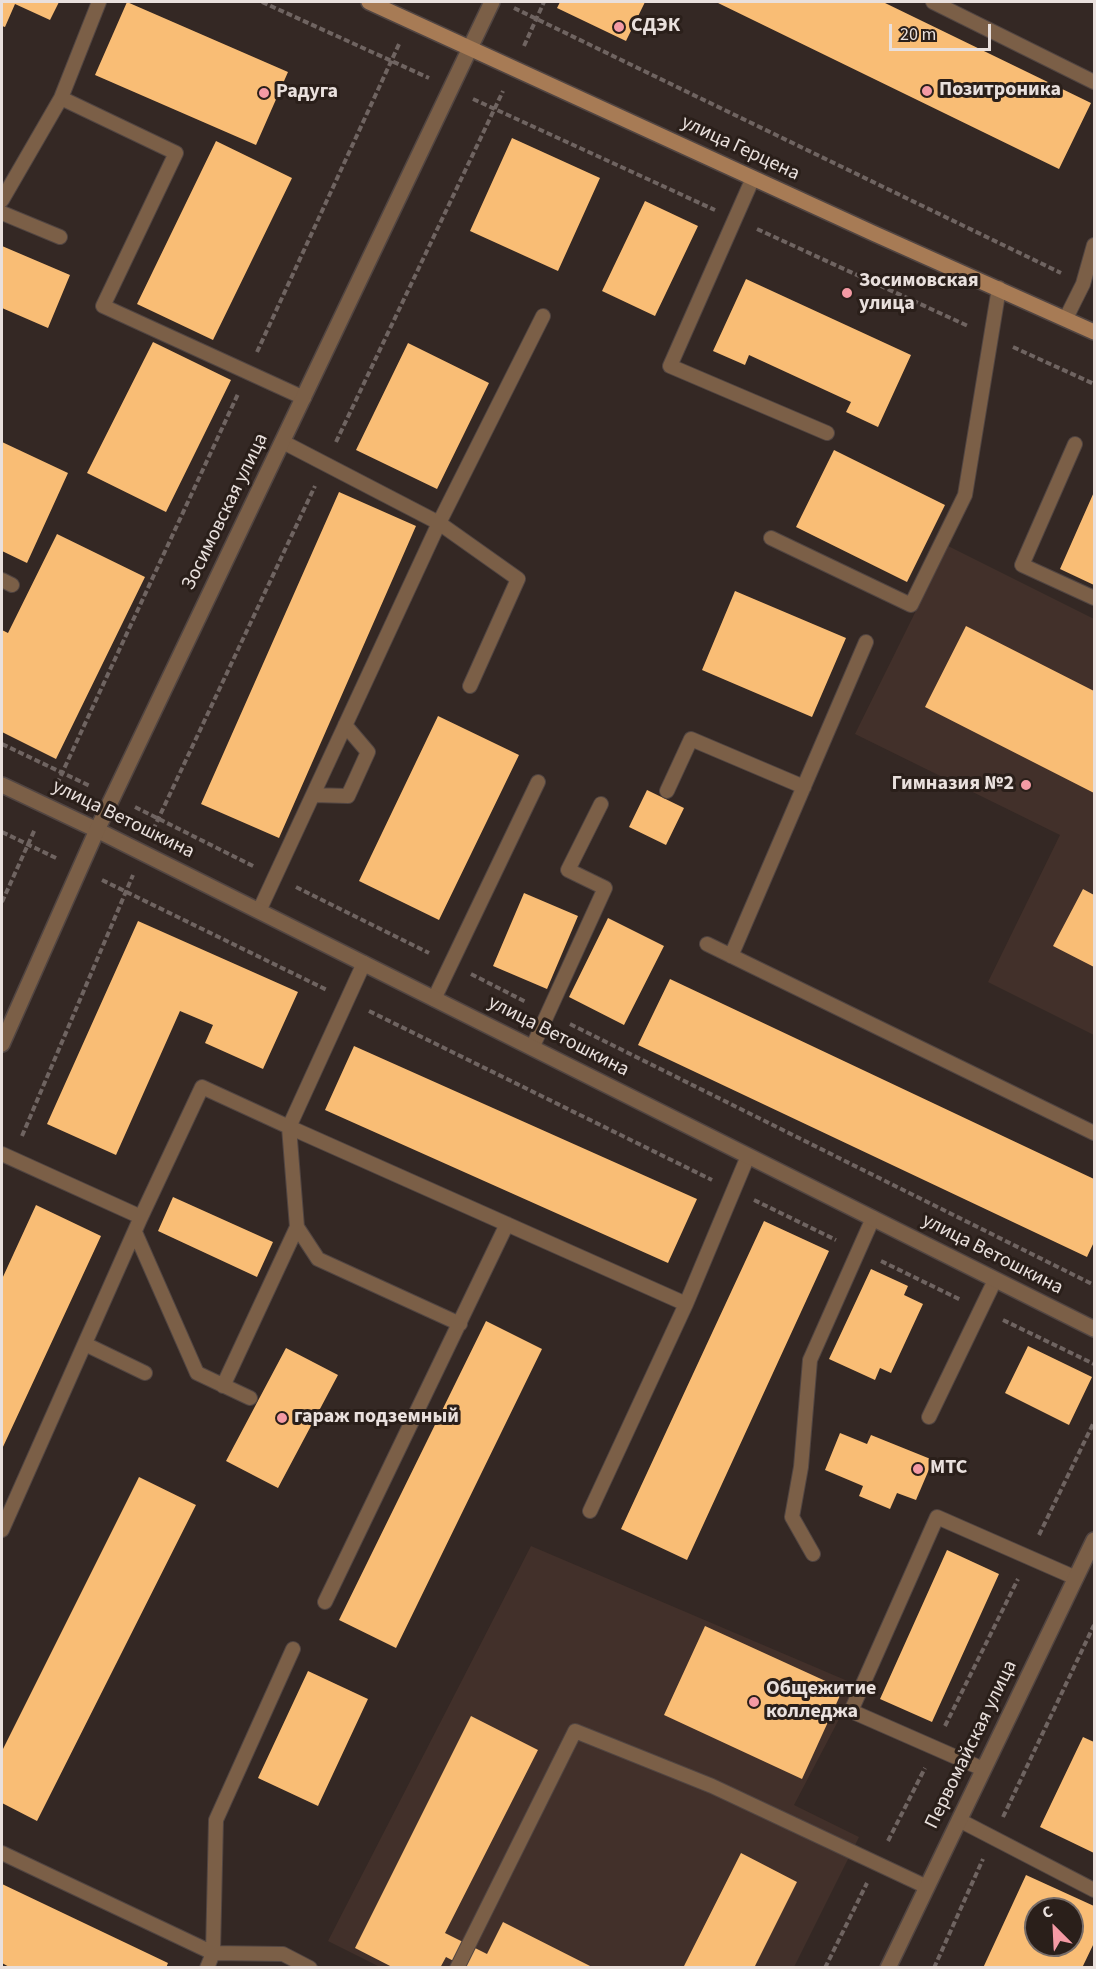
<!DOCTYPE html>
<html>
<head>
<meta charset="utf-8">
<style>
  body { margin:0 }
  #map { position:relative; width:1096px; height:1969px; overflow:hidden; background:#342824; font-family:"Source Sans 3",sans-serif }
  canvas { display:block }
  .frame { position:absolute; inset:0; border:3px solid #e9e0dd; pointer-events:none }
  .north { position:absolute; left:1024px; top:1897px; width:60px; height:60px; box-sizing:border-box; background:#2a1f1a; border:2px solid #766c68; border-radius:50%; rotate:336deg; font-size:16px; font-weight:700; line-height:24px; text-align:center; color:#e9e0dd }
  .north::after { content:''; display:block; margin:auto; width:21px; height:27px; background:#f49aa4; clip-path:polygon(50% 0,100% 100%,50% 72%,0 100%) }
  .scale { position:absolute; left:889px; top:24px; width:102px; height:27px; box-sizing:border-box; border:3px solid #e9e0dd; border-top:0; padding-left:8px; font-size:18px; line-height:21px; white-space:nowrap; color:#e9e0dd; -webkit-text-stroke:4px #2a1f1a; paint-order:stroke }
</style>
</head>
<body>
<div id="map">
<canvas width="1096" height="1969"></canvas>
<div class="frame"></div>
<div class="north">С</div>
<div class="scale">20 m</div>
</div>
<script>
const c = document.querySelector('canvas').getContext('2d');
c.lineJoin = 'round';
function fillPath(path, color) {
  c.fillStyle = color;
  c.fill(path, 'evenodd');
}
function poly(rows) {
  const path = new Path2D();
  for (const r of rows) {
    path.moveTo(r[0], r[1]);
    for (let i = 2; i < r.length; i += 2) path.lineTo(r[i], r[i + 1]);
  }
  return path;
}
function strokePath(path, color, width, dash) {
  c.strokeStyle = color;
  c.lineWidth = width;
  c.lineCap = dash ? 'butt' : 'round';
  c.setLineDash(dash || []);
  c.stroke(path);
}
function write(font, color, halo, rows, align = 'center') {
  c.font = font + ' "Source Sans 3",sans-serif';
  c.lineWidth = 6;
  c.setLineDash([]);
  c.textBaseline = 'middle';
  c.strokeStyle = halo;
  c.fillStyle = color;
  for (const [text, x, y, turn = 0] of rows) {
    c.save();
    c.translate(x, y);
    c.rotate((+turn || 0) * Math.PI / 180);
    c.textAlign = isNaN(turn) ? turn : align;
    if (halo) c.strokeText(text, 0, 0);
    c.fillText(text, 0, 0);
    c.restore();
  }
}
fillPath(poly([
  [948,546,1094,619,1094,1035,988,982,1060,835,855,734],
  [531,1546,857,1685,794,1805,859,1837,794,1967,380,1967,328,1941]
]), '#42302a');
fillPath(poly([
  [2,2,59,2,50,20,15,4,5,27,2,26],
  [127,2,288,72,256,145,95,75],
  [560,2,645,2,626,41,557,8],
  [716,2,883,2,1091,103,1059,169],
  [512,138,600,178,558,271,470,231],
  [216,141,292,178,213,340,137,304],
  [645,201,698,226,655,316,602,291],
  [2,246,70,275,48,328,2,308],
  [746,279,911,355,878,427,846,412,851,402,749,355,745,365,713,351],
  [153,342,231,380,166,512,87,473],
  [408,343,489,383,437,489,356,450],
  [2,442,68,473,27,563,2,551],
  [834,450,945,505,907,582,796,527],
  [339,492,416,526,279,838,201,804],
  [1094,492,1094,585,1060,569],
  [57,534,145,577,56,759,2,732,2,630,8,633],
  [735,591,846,638,812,717,702,670],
  [966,626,1094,691,1094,793,925,707],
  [438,716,519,755,439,920,359,881],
  [647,790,684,808,666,845,629,827],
  [1083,889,1094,895,1094,967,1053,946],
  [524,893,578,916,547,989,493,966],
  [608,918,664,946,624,1025,569,997],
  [138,921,298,992,263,1069,205,1043,213,1025,180,1011,116,1155,47,1124],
  [670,979,1094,1179,1094,1242,1087,1257,638,1045],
  [354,1046,697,1199,668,1263,325,1110],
  [173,1197,273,1242,257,1277,158,1231],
  [36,1205,101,1236,2,1449,2,1279],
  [764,1221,829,1251,687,1560,621,1529],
  [871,1269,908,1286,904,1295,923,1304,891,1373,880,1368,875,1380,829,1359],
  [486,1321,542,1349,396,1648,339,1620],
  [1028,1346,1092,1377,1069,1425,1005,1393],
  [286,1348,338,1375,278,1488,226,1461],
  [840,1433,867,1444,871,1435,933,1460,916,1500,897,1493,890,1509,859,1496,863,1486,825,1470],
  [139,1477,196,1505,37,1821,2,1803,2,1751],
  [947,1550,999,1574,932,1722,880,1699],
  [705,1626,843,1689,802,1779,664,1715],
  [308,1671,368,1699,318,1806,258,1778],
  [471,1716,538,1750,445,1933,487,1954,503,1922,594,1968,467,1968,446,1957,440,1968,394,1968,355,1948],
  [1083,1737,1094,1742,1094,1853,1040,1827],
  [741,1853,797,1882,754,1968,683,1968],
  [1026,1875,1094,1906,1094,1943,1082,1968,983,1968],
  [1036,1909,1072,1909,1072,1945,1036,1945],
  [2,1884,168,1963,166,1968,11,1968,2,1963]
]), '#f9bd75');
const service = poly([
  [99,2,61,98,176,153,103,306,304,398],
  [933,2,1094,82],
  [753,178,670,366,827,433],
  [2,200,61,98],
  [2,213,60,237],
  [1066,318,1083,284,1094,245],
  [1075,444,1022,565,1094,598],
  [771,538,911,605,965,495,999,288],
  [2,580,12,585],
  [470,686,518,579,439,523,543,316],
  [667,791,691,739,804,787],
  [313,795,348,796,368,752,345,725],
  [259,911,439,523,283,442],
  [707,944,1094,1133],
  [731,956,866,642],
  [434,999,538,782],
  [532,1048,605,888,568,870,601,804],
  [2,1154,141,1217,2,1530],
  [141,1217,202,1087,289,1127,364,963],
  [135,1232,197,1373,250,1398],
  [460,1324,318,1259,297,1227,289,1127,686,1304,748,1156],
  [85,1344,145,1373],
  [223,1386,297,1227],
  [929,1417,995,1280],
  [590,1511,686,1304],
  [813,1554,792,1517,801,1467,810,1360,873,1218],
  [325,1602,507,1224],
  [293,1649,216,1820,213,1953,283,1954,310,1968],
  [983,1769,851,1711,937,1517,1076,1578],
  [959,1820,1094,1890],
  [2,1853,213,1953,207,1968],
  [457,1968,575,1731,712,1786,927,1887]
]);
const minor = poly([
  [2,785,97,830,1094,1329]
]);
const tertiary = poly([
  [2,1044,97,830,492,2],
  [888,1968,1094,1540]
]);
const secondary = poly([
  [369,2,875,234,1094,332]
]);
strokePath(service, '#514542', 16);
strokePath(minor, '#514542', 18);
strokePath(tertiary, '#514542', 18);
strokePath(secondary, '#514542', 18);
strokePath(poly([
  [262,2,429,78],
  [514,8,1061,273],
  [524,46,544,2],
  [473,99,715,210],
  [757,229,968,326],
  [1013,347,1094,384],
  [257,352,400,42],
  [336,442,503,91],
  [2,744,90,786],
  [57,784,238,394],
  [135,807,255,867],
  [153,830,315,486],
  [2,832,58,859],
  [102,880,327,990],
  [296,887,429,953],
  [2,902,35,829],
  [471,974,526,1002],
  [369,1011,712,1180],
  [570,1024,1094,1285],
  [22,1136,133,875],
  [754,1200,836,1240],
  [881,1261,961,1300],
  [1003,1320,1094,1364],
  [1039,1535,1094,1422],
  [945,1726,1018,1579],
  [1003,1817,1094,1625],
  [888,1841,925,1768],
  [825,1968,867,1883],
  [934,1968,983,1859]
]), '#6f6461', 4, [6, 3]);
strokePath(service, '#7b5f47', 14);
strokePath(minor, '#7b5f47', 15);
strokePath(tertiary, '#7b5f47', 15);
strokePath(secondary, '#a77b55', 15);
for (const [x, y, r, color] of [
  [619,27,6,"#f49aa4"],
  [927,91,6,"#f49aa4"],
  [264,93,6,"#f49aa4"],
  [847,293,6,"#f49aa4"],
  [1026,785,6,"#f49aa4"],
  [282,1418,6,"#f49aa4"],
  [918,1469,6,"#f49aa4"],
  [754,1702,6,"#f49aa4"]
]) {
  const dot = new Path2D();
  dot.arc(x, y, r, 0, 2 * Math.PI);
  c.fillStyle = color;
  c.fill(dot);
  strokePath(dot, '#2a1f1a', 2);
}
write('bold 20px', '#e9e0dd', '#2a1f1a', [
  ["СДЭК",631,27],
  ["Позитроника",939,91],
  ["Радуга",276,93],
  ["Зосимовская",859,282],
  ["улица",859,305],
  ["Гимназия №2",1014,785,"right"],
  ["гараж подземный",294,1418],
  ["МТС",930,1469],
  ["Общежитие",766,1690],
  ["колледжа",766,1713]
], 'left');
write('20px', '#e9e0dd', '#2a1f1a', [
  ["улица Герцена",740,149,25],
  ["Зосимовская улица",226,512,-64],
  ["улица Ветошкина",123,820,26],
  ["улица Ветошкина",558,1037,27],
  ["улица Ветошкина",992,1255,27],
  ["Первомайская улица",972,1745,-64]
]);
</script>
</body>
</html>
